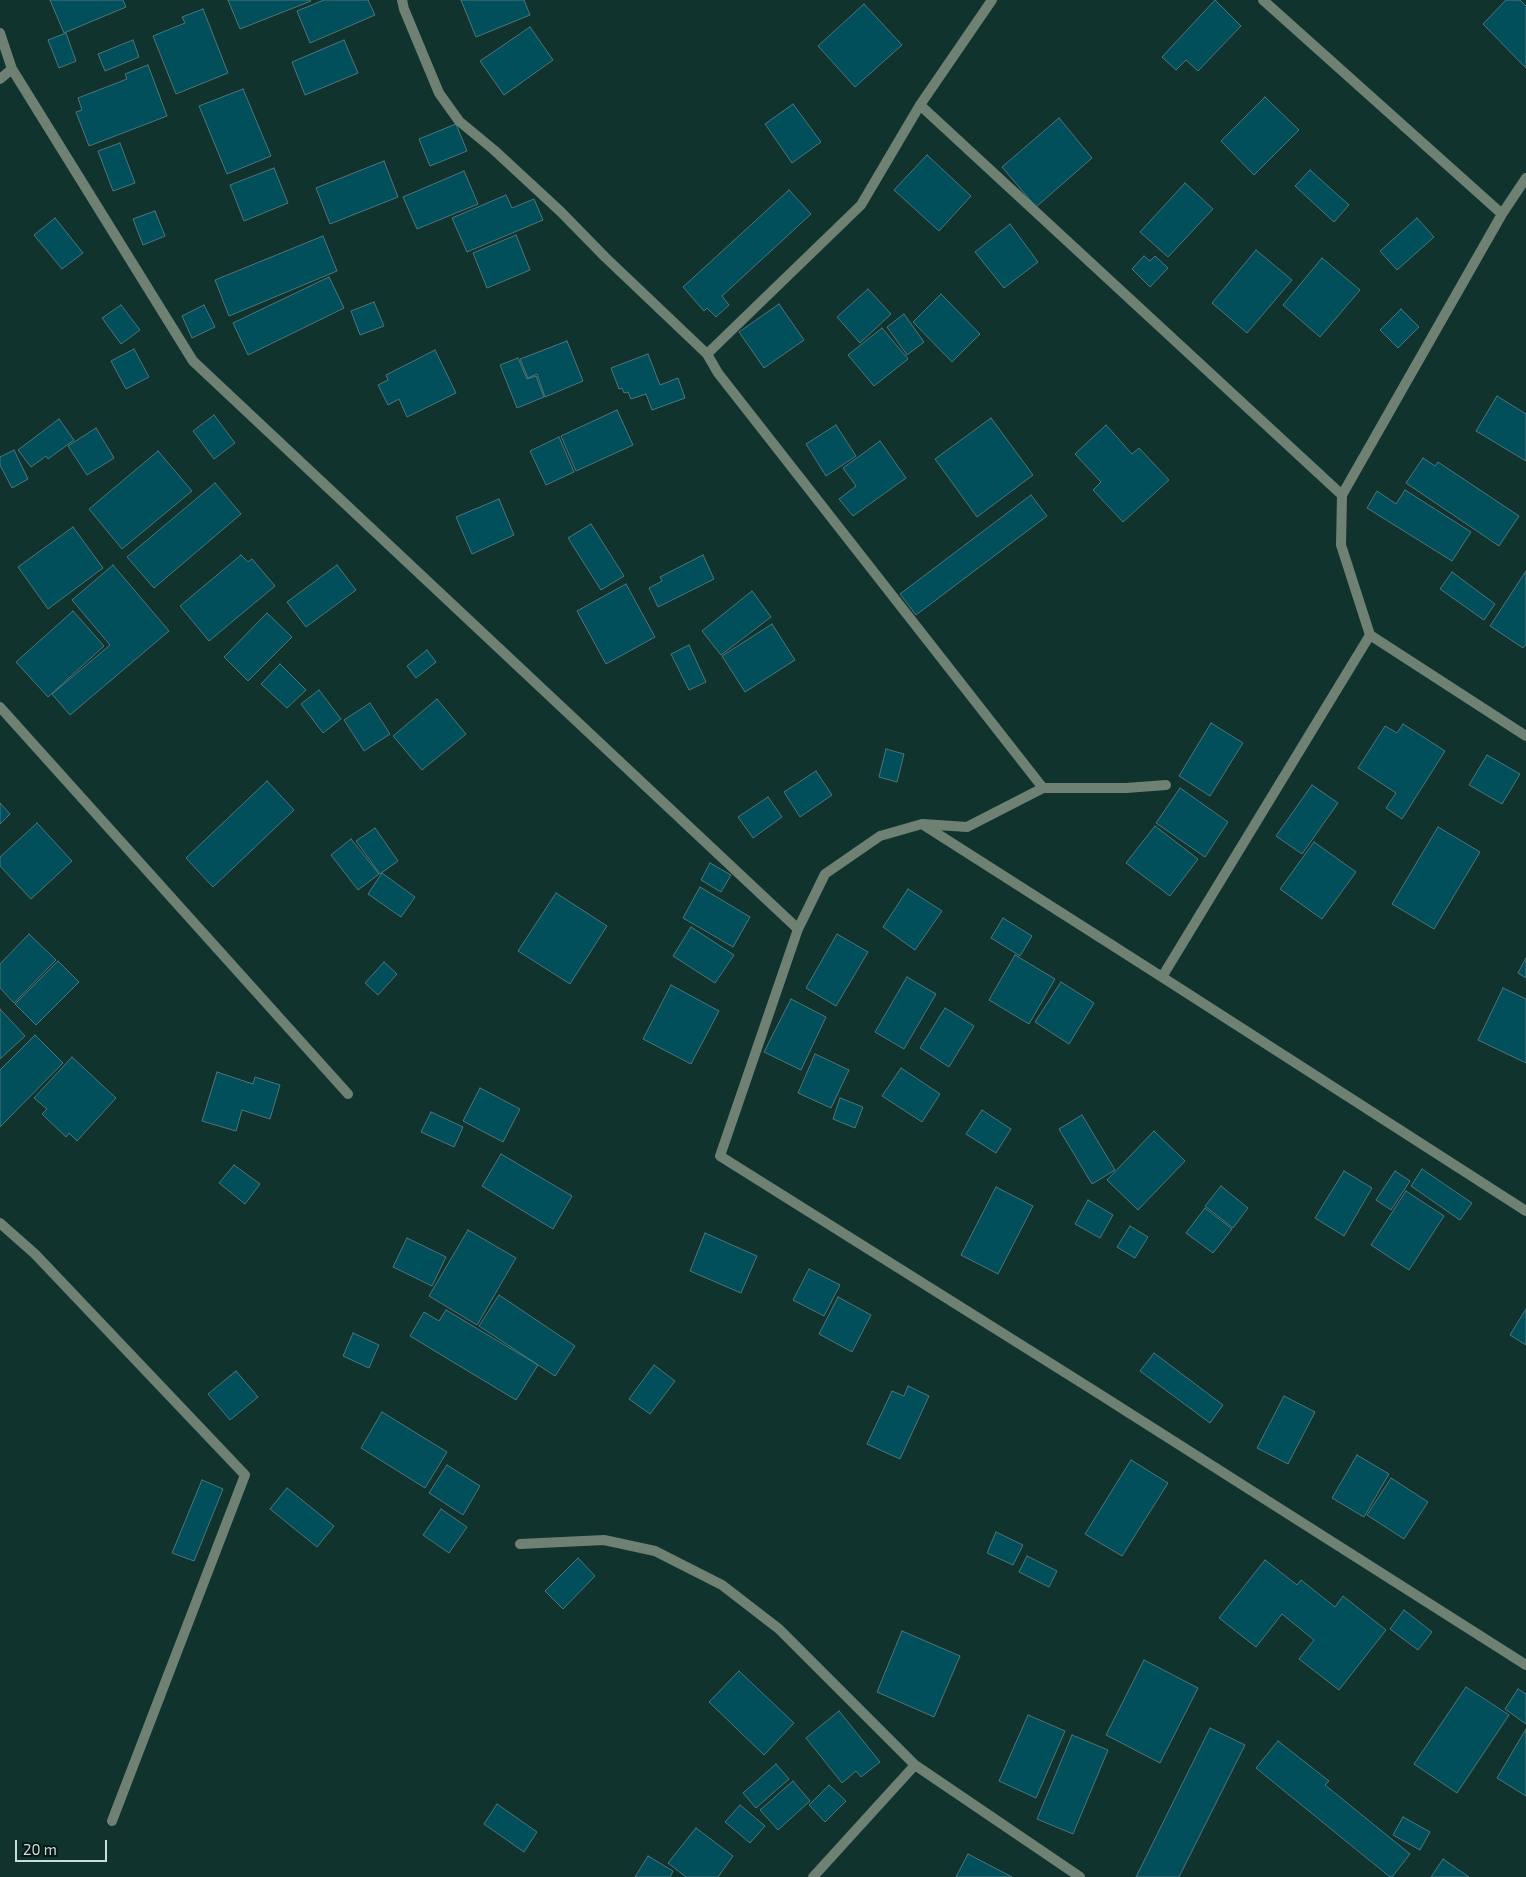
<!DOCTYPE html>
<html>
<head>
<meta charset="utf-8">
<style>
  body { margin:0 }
  #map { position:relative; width:1526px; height:1877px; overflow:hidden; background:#10332e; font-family:"Exo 2",sans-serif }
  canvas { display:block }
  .scale { position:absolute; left:15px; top:1840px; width:92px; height:22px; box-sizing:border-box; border:2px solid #cbddd9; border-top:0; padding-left:6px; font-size:15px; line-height:18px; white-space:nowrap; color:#cbddd9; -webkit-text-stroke:4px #091815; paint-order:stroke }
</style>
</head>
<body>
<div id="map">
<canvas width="1526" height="1877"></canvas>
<div class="scale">20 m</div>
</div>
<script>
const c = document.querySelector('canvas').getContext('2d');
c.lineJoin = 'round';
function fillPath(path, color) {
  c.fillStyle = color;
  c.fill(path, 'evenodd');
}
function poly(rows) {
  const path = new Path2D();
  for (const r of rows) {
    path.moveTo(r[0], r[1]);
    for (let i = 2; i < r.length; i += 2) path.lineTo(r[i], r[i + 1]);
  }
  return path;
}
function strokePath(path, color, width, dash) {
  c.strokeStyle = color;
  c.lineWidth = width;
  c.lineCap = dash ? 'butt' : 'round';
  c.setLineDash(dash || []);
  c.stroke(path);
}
const building = poly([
  [50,0,123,0,126,7,64,33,50,0],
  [228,0,310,0,311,1,240,29,228,0],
  [324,0,368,0,375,15,310,43,297,11,324,0],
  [461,0,524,0,530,15,476,37,461,0],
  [1215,0,1241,26,1198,71,1186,60,1176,70,1162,57,1215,0],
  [1506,0,1520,0,1526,6,1526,68,1483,24,1506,0],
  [864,4,902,45,855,87,818,46,864,4],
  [203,9,228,73,176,94,153,36,185,23,182,17,203,9],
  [530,27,553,60,504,95,480,61,530,27],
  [66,33,76,61,59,68,48,40,66,33],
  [133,40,139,57,105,71,98,54,133,40],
  [344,40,358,73,305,95,292,62,344,40],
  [148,65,167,116,89,146,76,112,82,110,78,98,127,79,125,74,148,65],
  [243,89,271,156,227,174,199,106,243,89],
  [1265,97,1299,130,1254,175,1221,141,1265,97],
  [793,104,821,142,792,163,765,124,793,104],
  [1059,118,1092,158,1036,207,1002,167,1059,118],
  [456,124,467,151,430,166,419,139,456,124],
  [120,143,135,183,113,191,98,151,120,143],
  [927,155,971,196,939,231,894,190,927,155],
  [384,161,398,197,330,224,316,188,384,161],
  [274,168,288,203,244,221,230,185,274,168],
  [1310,170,1349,205,1334,222,1295,186,1310,170],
  [464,171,478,204,417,229,403,197,464,171],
  [1185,183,1213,209,1168,257,1140,232,1185,183],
  [789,190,811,214,722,296,729,305,716,317,707,308,704,311,683,287,789,190],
  [506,195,512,208,534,199,543,220,467,252,452,218,506,195],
  [155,211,165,236,143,245,133,219,155,211],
  [55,218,83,253,62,269,34,235,55,218],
  [1417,218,1434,237,1397,270,1380,251,1417,218],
  [1010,224,1038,262,1004,288,975,252,1010,224],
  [516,235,530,270,487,288,473,253,516,235],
  [323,236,337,271,229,316,215,280,323,236],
  [1256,250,1292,280,1247,333,1212,303,1256,250],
  [1144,256,1150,261,1155,256,1168,268,1150,287,1132,269,1144,256],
  [1322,258,1360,290,1320,337,1283,305,1322,258],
  [329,277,344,308,248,355,233,323,329,277],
  [868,289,891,314,860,343,837,317,868,289],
  [941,294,980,334,952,362,913,322,941,294],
  [374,302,384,326,360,335,351,311,374,302],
  [779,304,804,340,764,368,739,332,779,304],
  [121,305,140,330,121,344,102,318,121,305],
  [204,305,215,327,192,338,182,316,204,305],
  [1401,309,1419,327,1398,348,1380,330,1401,309],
  [904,314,924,342,907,355,887,327,904,314],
  [882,328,908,359,874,386,848,355,882,328],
  [567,341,583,381,545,397,537,374,528,378,520,359,567,341],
  [134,349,149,377,126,389,111,361,134,349],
  [435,350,456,393,407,417,399,399,388,405,378,385,388,380,386,375,435,350],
  [648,354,660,385,678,378,685,398,652,410,646,394,631,399,628,392,624,393,622,388,619,389,611,368,648,354],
  [518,358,527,379,536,376,544,397,517,408,500,365,518,358],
  [1497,396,1526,414,1526,461,1476,431,1497,396],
  [617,410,633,445,576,471,561,436,617,410],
  [214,415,235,443,214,459,193,431,214,415],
  [991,418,1033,475,977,517,935,459,991,418],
  [59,419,74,440,48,459,46,456,31,467,18,450,59,419],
  [836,425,856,456,826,476,806,444,836,425],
  [1106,425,1132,454,1139,448,1169,480,1123,522,1093,490,1101,482,1075,454,1106,425],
  [96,428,114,458,87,475,68,446,96,428],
  [559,437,574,472,546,485,530,451,559,437],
  [880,441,906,478,853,516,839,499,856,486,843,468,880,441],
  [14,450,28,479,12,488,0,465,0,457,14,450],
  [158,451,192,491,122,549,89,509,158,451],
  [1423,458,1435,466,1438,462,1519,516,1499,546,1406,483,1423,458],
  [215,483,241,514,154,588,127,557,215,483],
  [1405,490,1471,532,1452,561,1367,508,1377,491,1396,504,1405,490],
  [1031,495,1047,516,916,615,900,594,1031,495],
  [499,499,514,535,472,554,456,517,499,499],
  [591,524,624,576,601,590,568,538,591,524],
  [73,527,103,568,48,609,18,567,73,527],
  [241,555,248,562,252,559,275,586,209,641,180,606,241,555],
  [703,555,714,579,658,607,649,588,662,581,660,577,703,555],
  [113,565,169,631,70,715,52,694,110,645,72,600,113,565],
  [337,565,356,590,306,627,287,602,337,565],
  [1526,571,1526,644,1523,648,1490,626,1526,571],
  [1452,572,1495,604,1484,620,1440,589,1452,572],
  [626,584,655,637,606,664,577,611,626,584],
  [752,591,771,617,721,655,702,631,752,591],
  [73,611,104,646,48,697,16,662,73,611],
  [267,613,292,637,248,681,224,657,267,613],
  [772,624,795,660,745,692,722,656,772,624],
  [689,645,706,682,689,690,671,654,689,645],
  [427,650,436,662,416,678,407,666,427,650],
  [280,664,306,690,287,708,261,684,280,664],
  [319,690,341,719,323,733,301,704,319,690],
  [437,699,466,734,422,770,393,736,437,699],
  [370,703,390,734,364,751,344,720,370,703],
  [1211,723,1243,743,1210,796,1179,776,1211,723],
  [1403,724,1445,751,1402,819,1386,808,1396,793,1358,768,1385,726,1397,733,1403,724],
  [886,749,904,754,897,782,879,777,886,749],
  [1487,755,1520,774,1502,804,1469,785,1487,755],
  [816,771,832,795,800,817,784,792,816,771],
  [267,781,294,810,213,887,186,858,267,781],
  [1312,785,1338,803,1302,854,1276,836,1312,785],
  [1180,788,1228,822,1205,857,1156,823,1180,788],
  [768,797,782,817,753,838,738,817,768,797],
  [0,803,10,814,0,824,0,803],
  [37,823,72,861,31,899,0,866,0,857,37,823],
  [1155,826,1198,859,1170,896,1126,863,1155,826],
  [1438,827,1480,852,1434,929,1392,904,1438,827],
  [375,828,398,861,380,874,356,841,375,828],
  [351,839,379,874,358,890,331,855,351,839],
  [1314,842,1356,872,1322,919,1280,889,1314,842],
  [710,863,731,875,721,892,701,880,710,863],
  [382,873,415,897,401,917,368,894,382,873],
  [700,887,750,917,733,947,683,918,700,887],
  [908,889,942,911,915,950,883,927,908,889],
  [556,893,607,926,570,984,518,951,556,893],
  [1003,918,1032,936,1020,956,991,938,1003,918],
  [691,927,734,955,715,983,673,956,691,927],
  [29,934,56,960,14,1003,0,988,0,964,29,934],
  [837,934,868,952,836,1006,806,988,837,934],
  [1015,955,1055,979,1029,1024,989,1000,1015,955],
  [1526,958,1526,978,1518,973,1526,958],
  [58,961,79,982,36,1025,15,1004,58,961],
  [384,962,397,974,378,995,365,983,384,962],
  [907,977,936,994,904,1049,875,1032,907,977],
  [1061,982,1094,1003,1069,1044,1035,1022,1061,982],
  [671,985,719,1011,691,1064,643,1039,671,985],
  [1503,988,1526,999,1526,1063,1478,1040,1503,988],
  [791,999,826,1017,801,1070,764,1052,791,999],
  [945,1008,974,1026,949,1067,920,1048,945,1008],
  [0,1009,25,1036,0,1059,0,1009],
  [35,1035,63,1063,0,1127,0,1070,35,1035],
  [815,1054,849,1070,831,1108,798,1093,815,1054],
  [72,1057,116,1098,77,1141,69,1133,66,1137,42,1114,47,1109,34,1098,72,1057],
  [901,1068,940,1094,922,1122,882,1096,901,1068],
  [217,1072,253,1084,255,1077,280,1085,270,1119,242,1110,236,1131,202,1121,217,1072],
  [480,1088,520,1109,503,1142,463,1121,480,1088],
  [840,1098,863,1107,855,1128,833,1119,840,1098],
  [982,1110,1011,1129,996,1153,966,1134,982,1110],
  [431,1112,463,1127,454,1147,421,1132,431,1112],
  [1082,1115,1115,1170,1092,1184,1059,1129,1082,1115],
  [1154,1131,1185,1161,1138,1210,1107,1180,1154,1131],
  [501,1154,572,1196,553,1229,482,1186,501,1154],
  [234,1165,260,1184,245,1204,219,1183,234,1165],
  [1422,1169,1472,1203,1460,1220,1411,1186,1422,1169],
  [1344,1171,1372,1188,1344,1236,1315,1218,1344,1171],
  [1395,1171,1410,1181,1391,1210,1376,1200,1395,1171],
  [1221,1186,1248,1208,1233,1228,1205,1206,1221,1186],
  [996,1187,1033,1206,998,1274,961,1255,996,1187],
  [1406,1191,1444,1216,1409,1270,1371,1245,1406,1191],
  [1088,1200,1113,1215,1100,1238,1075,1224,1088,1200],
  [1205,1208,1232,1229,1213,1253,1186,1233,1205,1208],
  [1130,1226,1148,1237,1135,1258,1117,1247,1130,1226],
  [468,1230,516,1258,477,1325,429,1296,468,1230],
  [705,1233,757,1256,741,1293,690,1271,705,1233],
  [407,1238,446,1257,432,1286,393,1267,407,1238],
  [809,1269,840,1285,824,1316,793,1300,809,1269],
  [499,1295,575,1346,555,1376,479,1326,499,1295],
  [838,1297,871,1315,852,1352,819,1334,838,1297],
  [1526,1309,1526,1345,1510,1335,1526,1309],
  [446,1310,538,1365,516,1400,410,1336,424,1312,439,1321,446,1310],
  [353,1333,379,1345,369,1368,343,1356,353,1333],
  [1154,1353,1223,1405,1210,1423,1140,1371,1154,1353],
  [654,1365,675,1381,650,1414,629,1399,654,1365],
  [236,1371,258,1397,230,1420,208,1394,236,1371],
  [908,1386,929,1396,900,1459,867,1444,892,1391,904,1396,908,1386],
  [1284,1396,1315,1412,1288,1464,1257,1448,1284,1396],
  [382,1412,447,1452,425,1488,361,1448,382,1412],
  [1357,1455,1389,1474,1364,1517,1332,1498,1357,1455],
  [1131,1460,1168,1483,1122,1556,1085,1534,1131,1460],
  [447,1465,480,1486,463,1515,429,1493,447,1465],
  [1391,1478,1428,1502,1404,1539,1367,1515,1391,1478],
  [202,1480,223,1489,194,1561,172,1553,202,1480],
  [287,1488,334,1526,317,1547,270,1509,287,1488],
  [441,1509,467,1527,449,1553,423,1535,441,1509],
  [996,1532,1023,1545,1013,1565,987,1553,996,1532],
  [1027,1556,1057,1571,1049,1587,1019,1572,1027,1556],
  [578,1558,595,1576,563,1609,545,1591,578,1558],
  [1265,1560,1297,1585,1301,1580,1335,1607,1343,1596,1386,1630,1339,1690,1299,1659,1314,1640,1282,1614,1256,1647,1219,1618,1265,1560],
  [1404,1610,1432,1632,1418,1650,1390,1629,1404,1610],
  [902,1631,960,1656,934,1717,877,1692,902,1631],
  [1144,1660,1198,1688,1160,1763,1106,1735,1144,1660],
  [739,1671,794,1723,764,1755,709,1702,739,1671],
  [1466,1687,1509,1715,1457,1793,1414,1764,1466,1687],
  [1518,1689,1526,1694,1526,1724,1505,1709,1518,1689],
  [839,1711,880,1762,861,1777,856,1771,842,1783,806,1738,839,1711],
  [1028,1715,1065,1731,1036,1798,999,1781,1028,1715],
  [1210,1728,1245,1745,1179,1877,1136,1877,1210,1728],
  [1526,1729,1526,1796,1497,1778,1526,1729],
  [1072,1735,1108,1750,1073,1834,1037,1819,1072,1735],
  [1278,1741,1329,1781,1325,1785,1410,1854,1392,1877,1390,1877,1256,1768,1278,1741],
  [776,1764,789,1779,756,1808,743,1793,776,1764],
  [793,1781,810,1801,778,1830,760,1810,793,1781],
  [829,1785,846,1801,825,1822,809,1805,829,1785],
  [497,1804,537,1832,524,1852,484,1824,497,1804],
  [740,1805,765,1826,750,1843,725,1822,740,1805],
  [1403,1817,1430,1832,1420,1850,1393,1835,1403,1817],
  [696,1828,733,1856,718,1877,686,1877,668,1863,696,1828],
  [968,1854,1012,1877,956,1877,968,1854],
  [648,1856,673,1871,670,1877,635,1877,648,1856],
  [1443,1859,1469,1877,1431,1877,1443,1859]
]);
fillPath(building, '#004f5b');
strokePath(building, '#52747b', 1);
strokePath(poly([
  [402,0,404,9,439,93,459,121,494,150,561,212,605,257,707,354,718,373,1043,788],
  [1263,0,1502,214],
  [0,33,12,69,193,361,798,929],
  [0,79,12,69],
  [920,105,1342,495,1341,545,1370,635,1526,736],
  [707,354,861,205,920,105,992,0],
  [1342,495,1502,214,1526,178],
  [1370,635,1162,977,1526,1211],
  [0,707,348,1094],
  [923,824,967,827,1043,788,1126,788,1166,785],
  [1162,977,922,824,880,836,825,874,798,929,720,1156,1093,1390,1526,1665],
  [0,1223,35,1254,245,1475,112,1821],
  [520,1544,604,1540,655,1551,722,1585,779,1629,915,1765],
  [813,1877,915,1765,1080,1877]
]), '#6e8172', 10);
</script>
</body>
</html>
